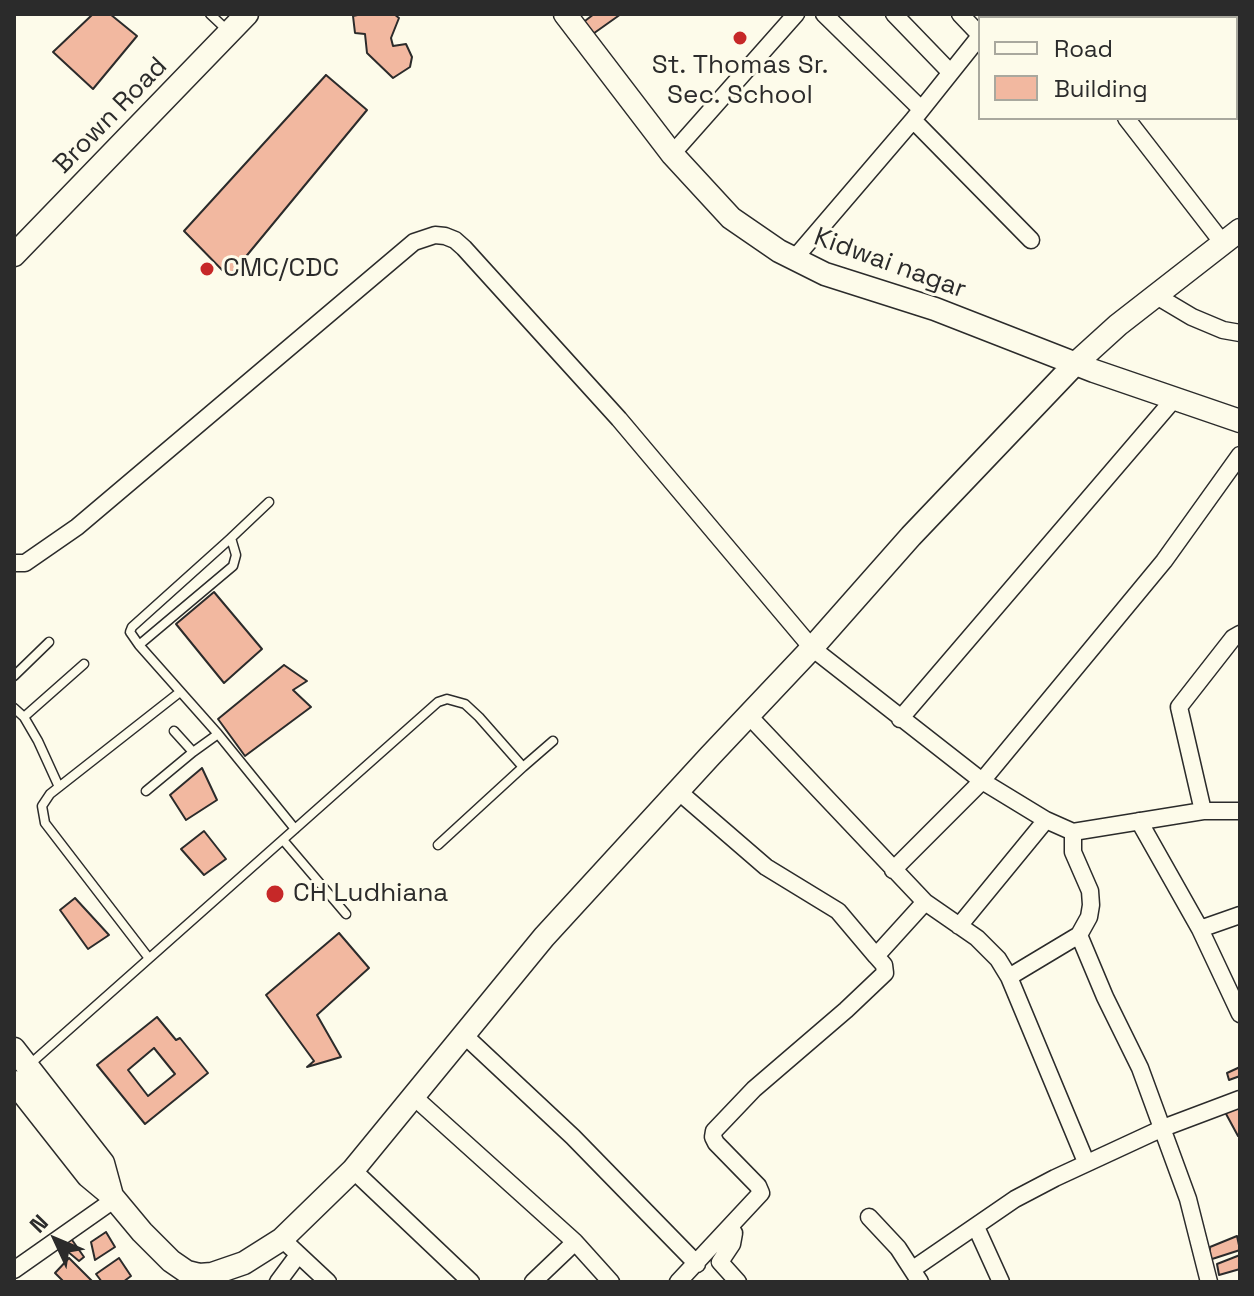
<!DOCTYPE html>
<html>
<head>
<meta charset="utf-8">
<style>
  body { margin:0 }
  #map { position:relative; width:1254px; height:1296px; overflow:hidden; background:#fdfbea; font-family:"Space Grotesk",sans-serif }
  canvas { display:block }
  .frame { position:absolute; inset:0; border:16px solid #2b2b2b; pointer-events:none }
  .legend { position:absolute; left:978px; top:16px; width:260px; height:104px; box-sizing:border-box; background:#fdfbea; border:2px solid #a9a89e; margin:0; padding:10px 14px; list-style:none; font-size:24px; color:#2b2b2b }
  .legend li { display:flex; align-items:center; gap:16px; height:40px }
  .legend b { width:40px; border:2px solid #a9a89e }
  .north { position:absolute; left:16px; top:1200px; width:80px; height:80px; -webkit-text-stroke:6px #fdfbea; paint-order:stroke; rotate:314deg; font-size:22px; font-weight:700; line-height:32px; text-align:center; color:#2b2b2b }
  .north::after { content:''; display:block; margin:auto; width:28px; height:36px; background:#2b2b2b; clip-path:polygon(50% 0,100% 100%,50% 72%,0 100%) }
</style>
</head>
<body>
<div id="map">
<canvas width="1254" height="1296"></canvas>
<div class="frame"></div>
<ul class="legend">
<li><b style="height:10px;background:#fdfbea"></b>Road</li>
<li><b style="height:22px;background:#f2b8a0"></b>Building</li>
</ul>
<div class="north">N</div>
</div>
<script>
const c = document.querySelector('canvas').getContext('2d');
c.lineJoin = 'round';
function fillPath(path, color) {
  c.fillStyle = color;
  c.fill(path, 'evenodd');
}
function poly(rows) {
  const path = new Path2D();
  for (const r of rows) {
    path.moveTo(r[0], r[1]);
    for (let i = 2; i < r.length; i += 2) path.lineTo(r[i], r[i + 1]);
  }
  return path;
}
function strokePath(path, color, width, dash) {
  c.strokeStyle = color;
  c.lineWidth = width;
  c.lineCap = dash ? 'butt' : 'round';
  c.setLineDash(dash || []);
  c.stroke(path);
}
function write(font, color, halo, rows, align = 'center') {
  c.font = font + ' "Space Grotesk",sans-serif';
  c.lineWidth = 6;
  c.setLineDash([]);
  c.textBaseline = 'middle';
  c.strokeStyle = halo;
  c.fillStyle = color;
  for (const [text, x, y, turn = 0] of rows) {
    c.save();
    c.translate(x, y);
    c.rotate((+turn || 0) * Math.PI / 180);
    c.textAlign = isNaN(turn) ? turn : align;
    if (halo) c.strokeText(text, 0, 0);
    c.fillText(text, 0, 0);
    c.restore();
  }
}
const building = poly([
  [93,14,110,14,137,36,93,89,53,52,93,14],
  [362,14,394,14,399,18,391,38,393,46,406,44,412,57,410,67,393,78,367,53,365,34,355,33,353,16,362,14],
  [594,14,621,14,590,36,581,24,594,14],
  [326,75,367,110,229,277,184,231,326,75],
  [214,592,262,649,224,683,176,624,214,592],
  [284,665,307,681,293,690,311,707,245,756,218,719,284,665],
  [202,768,217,800,186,820,170,795,202,768],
  [204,831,226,859,204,875,181,849,204,831],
  [75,898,109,935,88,949,60,910,75,898],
  [339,933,369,968,317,1015,341,1057,307,1067,314,1061,266,995,339,933],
  [157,1017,176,1040,180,1038,208,1073,145,1124,97,1065,157,1017],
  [154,1048,175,1074,148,1096,128,1070,154,1048],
  [1240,1067,1240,1076,1229,1080,1227,1073,1240,1067],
  [1240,1107,1240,1135,1238,1136,1225,1112,1240,1107],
  [106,1232,115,1247,95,1260,91,1242,106,1232],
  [1237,1236,1240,1250,1209,1260,1210,1247,1237,1236],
  [70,1237,84,1257,79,1261,61,1246,70,1237],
  [1240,1255,1240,1269,1219,1275,1217,1264,1240,1255],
  [69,1258,93,1282,64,1282,55,1273,69,1258],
  [119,1258,131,1276,123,1282,102,1282,96,1274,119,1258]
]);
fillPath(building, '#f2b8a0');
strokePath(building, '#2b2b2b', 2);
const lane = poly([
  [210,14,227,30],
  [269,502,231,538,236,555,233,566,139,645,218,734,295,829],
  [139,645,130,632,132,627,231,538],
  [14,676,49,642],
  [14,708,24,717,38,741,59,787],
  [24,717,84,664],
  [193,752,218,734],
  [523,767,553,741],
  [146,791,193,752,174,731],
  [283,840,346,914],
  [148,957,45,823,42,806,50,794,180,692],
  [29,1065,438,702,447,699,465,704,479,717,523,767,438,845]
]);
const street = poly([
  [824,14,920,108],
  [894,14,950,72],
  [960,14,980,35],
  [1208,14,1211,18],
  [996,18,1000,14],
  [1236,51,1240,56],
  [1126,118,1222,242],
  [913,120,1031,240],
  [672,154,796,14],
  [794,259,913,120,980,36],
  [1155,295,1192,317,1223,330,1240,333],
  [14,563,25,563,77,527,414,242,435,235,445,236,455,240,464,248,619,419,812,648,982,781,1046,820,1073,832,1203,811,1240,811],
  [749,716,925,902,977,938,998,959,1009,977,1086,1162],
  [900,719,1174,399],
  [678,791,766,867,838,911,876,956],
  [1203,811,1179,707,1233,638,1240,634],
  [1139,821,1200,929,1240,1014],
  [1073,832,1073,852,1090,891,1091,905,1089,917,1079,935,1105,997,1140,1068,1188,1199,1209,1282],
  [893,870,982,781,1164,561,1240,455],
  [959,926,1046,820],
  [1200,929,1240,915],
  [1009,977,1079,935],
  [463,1034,573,1137,697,1264],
  [414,1097,575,1242,533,1282],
  [353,1170,471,1282],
  [869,1217,898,1248,920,1282],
  [976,1227,1001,1282],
  [730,1228,734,1233,732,1244,720,1262,738,1282],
  [282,1239,328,1282],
  [575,1242,611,1282],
  [913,1269,1015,1199,1055,1178,1163,1128,1240,1099],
  [14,1270,115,1199],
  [278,1282,298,1255],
  [678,1282,761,1193,758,1186,716,1143,713,1137,714,1131,754,1089,846,1010,885,973,884,965,876,956,925,902]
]);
const secondary = poly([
  [565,14,672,154,731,218,779,251,825,274,935,309,1094,371,1240,421],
  [14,255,247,14],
  [14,1049,103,1163,112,1196],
  [14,1082,88,1176,112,1196,142,1232,171,1261,187,1272,199,1275,212,1274,244,1263,282,1239,353,1170,544,937,710,756,812,648,911,536,1075,364,1118,325,1240,230]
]);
strokePath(lane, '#2b2b2b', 11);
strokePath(street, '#2b2b2b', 19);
strokePath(secondary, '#2b2b2b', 25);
strokePath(lane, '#fdfbea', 8);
strokePath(street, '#fdfbea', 16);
strokePath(secondary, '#fdfbea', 22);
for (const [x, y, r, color] of [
  [740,38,8,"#c62828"],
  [207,269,8,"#c62828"],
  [275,894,10,"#c62828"]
]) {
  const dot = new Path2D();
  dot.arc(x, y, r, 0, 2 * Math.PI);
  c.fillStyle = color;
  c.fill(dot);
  strokePath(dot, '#fdfbea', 3);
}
write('26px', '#2b2b2b', '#fdfbea', [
  ["St. Thomas Sr.",740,66,"center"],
  ["Sec. School",740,96,"center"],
  ["CMC/CDC",223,269],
  ["CH Ludhiana",293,894]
], 'left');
write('26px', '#2b2b2b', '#fdfbea', [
  ["Brown Road",111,116,-46],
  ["Kidwai nagar",890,264,20]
]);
</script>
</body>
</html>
